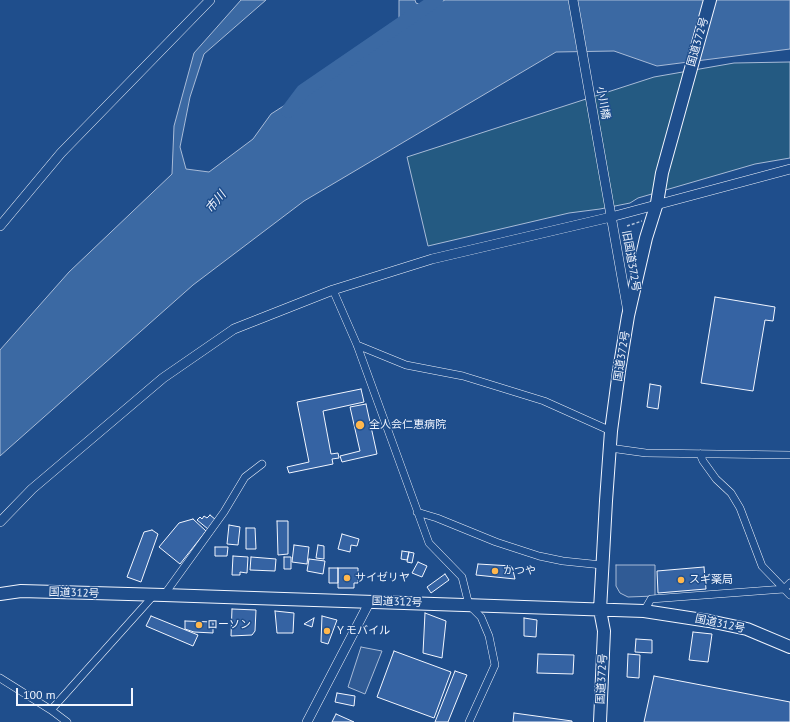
<!DOCTYPE html>
<html>
<head>
<meta charset="utf-8">
<style>
  body { margin:0 }
  #map { position:relative; width:790px; height:722px; overflow:hidden; background:#1f4e8c; font-family:"PT Sans",sans-serif }
  canvas { display:block }
  .scale { position:absolute; left:16px; top:688px; width:117px; height:18px; box-sizing:border-box; border:2px solid #f2f6ff; border-top:0; padding-left:5px; font-size:12px; line-height:14px; white-space:nowrap; color:#f2f6ff; -webkit-text-stroke:3px #1f4e8c; paint-order:stroke }
</style>
</head>
<body>
<div id="map">
<canvas width="790" height="722"></canvas>
<div class="scale">100 m</div>
</div>
<script>
const c = document.querySelector('canvas').getContext('2d');
c.lineJoin = 'round';
function fillPath(path, color) {
  c.fillStyle = color;
  c.fill(path, 'evenodd');
}
function poly(rows) {
  const path = new Path2D();
  for (const r of rows) {
    path.moveTo(r[0], r[1]);
    for (let i = 2; i < r.length; i += 2) path.lineTo(r[i], r[i + 1]);
  }
  return path;
}
function strokePath(path, color, width, dash) {
  c.strokeStyle = color;
  c.lineWidth = width;
  c.lineCap = dash ? 'butt' : 'round';
  c.setLineDash(dash || []);
  c.stroke(path);
}
function write(font, color, halo, rows, align = 'center') {
  c.font = font + ' "PT Sans","Noto Sans JP",sans-serif';
  c.lineWidth = 3;
  c.setLineDash([]);
  c.textBaseline = 'middle';
  c.strokeStyle = halo;
  c.fillStyle = color;
  for (const [text, x, y, turn = 0] of rows) {
    c.save();
    c.translate(x, y);
    c.rotate((+turn || 0) * Math.PI / 180);
    c.textAlign = isNaN(turn) ? turn : align;
    if (halo) c.strokeText(text, 0, 0);
    c.fillText(text, 0, 0);
    c.restore();
  }
}
const green = poly([
  [790,62,790,158,755,164,638,198,630,203,600,209,569,213,428,246,407,157,654,77,734,63,790,62]
]);
fillPath(green, '#245a82');
strokePath(green, '#a8bbd7', 1);
const parking = poly([
  [616,565,655,565,655,596,628,597,620,593,616,586,616,565],
  [361,647,382,651,365,694,348,687,361,647]
]);
fillPath(parking, '#305b95');
strokePath(parking, '#a8bbd7', 1);
const water = poly([
  [241,0,266,0,204,54,190,97,180,147,186,169,209,172,253,139,271,114,368,52,399,28,399,0,415,0,416,3,428,8,445,0,790,0,790,49,657,66,614,51,556,52,304,201,193,285,0,456,0,350,69,272,172,174,174,126,194,53,241,0]
]);
fillPath(water, '#3b69a3');
strokePath(water, '#a8bbd7', 1);
strokePath(poly([
  [288,111,303,91,436,0]
]), '#3b69a3', 14);
const building = poly([
  [715,297,775,307,773,321,765,320,753,391,701,383,715,297],
  [650,384,661,386,658,409,647,407,650,384],
  [361,389,364,402,323,411,331,454,338,453,339,458,332,459,333,464,289,473,287,467,309,462,297,402,361,389],
  [366,404,377,454,342,462,340,456,360,451,350,407,366,404],
  [210,515,216,520,208,529,197,520,200,517,202,519,204,516,207,518,210,515],
  [193,519,206,531,180,564,159,547,179,523,193,519],
  [277,521,288,521,288,554,278,555,277,521],
  [229,525,240,527,238,545,227,544,229,525],
  [246,528,255,528,256,549,246,549,246,528],
  [152,530,158,534,141,582,127,577,144,532,152,530],
  [342,534,359,539,357,546,351,545,350,552,338,549,342,534],
  [294,545,309,547,307,564,292,562,294,545],
  [318,545,324,546,324,559,316,558,318,545],
  [215,547,228,547,227,556,215,556,215,547],
  [402,551,409,552,407,560,401,559,402,551],
  [409,552,414,553,412,563,407,562,409,552],
  [233,556,248,557,247,573,240,572,240,575,232,575,233,556],
  [251,557,276,559,275,571,250,570,251,557],
  [284,557,291,557,291,569,284,569,284,557],
  [309,559,325,561,323,574,307,571,309,559],
  [418,562,427,566,422,577,412,573,418,562],
  [478,564,512,566,515,579,476,575,478,564],
  [704,567,706,589,658,593,657,571,704,567],
  [329,568,338,568,338,583,329,583,329,568],
  [338,568,358,568,358,583,354,583,354,588,338,588,338,568],
  [445,574,449,580,431,593,427,587,445,574],
  [232,609,256,610,255,631,252,635,231,636,232,609],
  [275,611,294,613,293,633,277,633,275,611],
  [425,613,446,621,442,658,423,653,425,613],
  [151,616,198,635,193,646,146,626,151,616],
  [322,616,337,620,328,644,321,642,322,616],
  [314,618,312,627,304,624,314,618],
  [524,618,537,620,536,637,524,636,524,618],
  [185,621,213,622,213,633,194,632,185,629,185,621],
  [693,632,712,634,708,662,689,660,693,632],
  [636,639,652,640,652,653,635,652,636,639],
  [394,651,451,672,434,718,377,697,394,651],
  [538,654,574,655,573,674,537,673,538,654],
  [628,654,640,655,639,678,627,677,628,654],
  [455,671,467,675,448,722,435,722,455,671],
  [654,676,790,702,790,722,644,722,654,676],
  [337,693,355,696,354,706,335,702,337,693],
  [514,713,572,721,572,722,513,722,514,713],
  [336,714,354,722,332,722,336,714]
]);
fillPath(building, '#3563a3');
strokePath(building, '#f2f6ff', 1);
const minor = poly([
  [333,290,357,345,429,543,462,577,469,605,481,617,489,636,495,665,469,722],
  [357,345,406,365,463,376,544,401,611,431],
  [610,448,646,453,790,455],
  [700,454,703,461,716,479,731,493,740,508,762,566,790,595],
  [417,512,437,518,496,542,539,556,563,561,602,565],
  [164,595,224,512,245,477,262,464],
  [644,611,651,599,784,589,790,583],
  [0,678,51,710,67,722],
  [51,710,154,595]
]);
const tertiary = poly([
  [573,0,628,312],
  [0,226,61,153,210,0],
  [0,522,32,489,163,378,234,329,333,290,432,259,611,217,790,169],
  [307,722,370,601]
]);
const trunk = poly([
  [0,594,21,591,164,595,644,611,709,621,747,629,790,647],
  [600,722,604,631,600,610,606,501,611,431,619,371,628,316,646,238,657,203,662,173,710,0]
]);
strokePath(minor, '#f2f6ff', 8);
strokePath(tertiary, '#f2f6ff', 10);
strokePath(trunk, '#f2f6ff', 14);
strokePath(poly([
  [627,226,642,221]
]), '#b3c4dc', 1.5, [3, 2]);
strokePath(minor, '#1f4e8c', 7);
strokePath(tertiary, '#1f4e8c', 9);
strokePath(trunk, '#1f4e8c', 12);
for (const [x, y, r, color] of [
  [360,425,5,"#ffb74d"],
  [495,571,4,"#ffb74d"],
  [347,578,4,"#ffb74d"],
  [681,580,4,"#ffb74d"],
  [199,625,4,"#ffb74d"],
  [327,631,4,"#ffb74d"]
]) {
  const dot = new Path2D();
  dot.arc(x, y, r, 0, 2 * Math.PI);
  c.fillStyle = color;
  c.fill(dot);
  strokePath(dot, '#1f4e8c', 1.5);
}
write('11px', '#f2f6ff', '#1f4e8c', [
  ["国道372号",698,42,-74],
  ["小川橋",603,103,80],
  ["旧国道372号",631,261,80],
  ["国道372号",622,356,-81],
  ["国道312号",74,593,2],
  ["国道312号",397,602,2],
  ["国道312号",720,624,12],
  ["国道372号",602,679,-87]
]);
write('11px', '#f2f6ff', '#1f4e8c', [
  ["全人会仁恵病院",369,425],
  ["かつや",503,571],
  ["サイゼリヤ",355,578],
  ["スギ薬局",689,580],
  ["ローソン",207,625],
  ["Ｙモバイル",335,631]
], 'left');
write('italic 12px', '#f2f6ff', '#1f4e8c', [
  ["市川",216,202,-51]
]);
</script>
</body>
</html>
